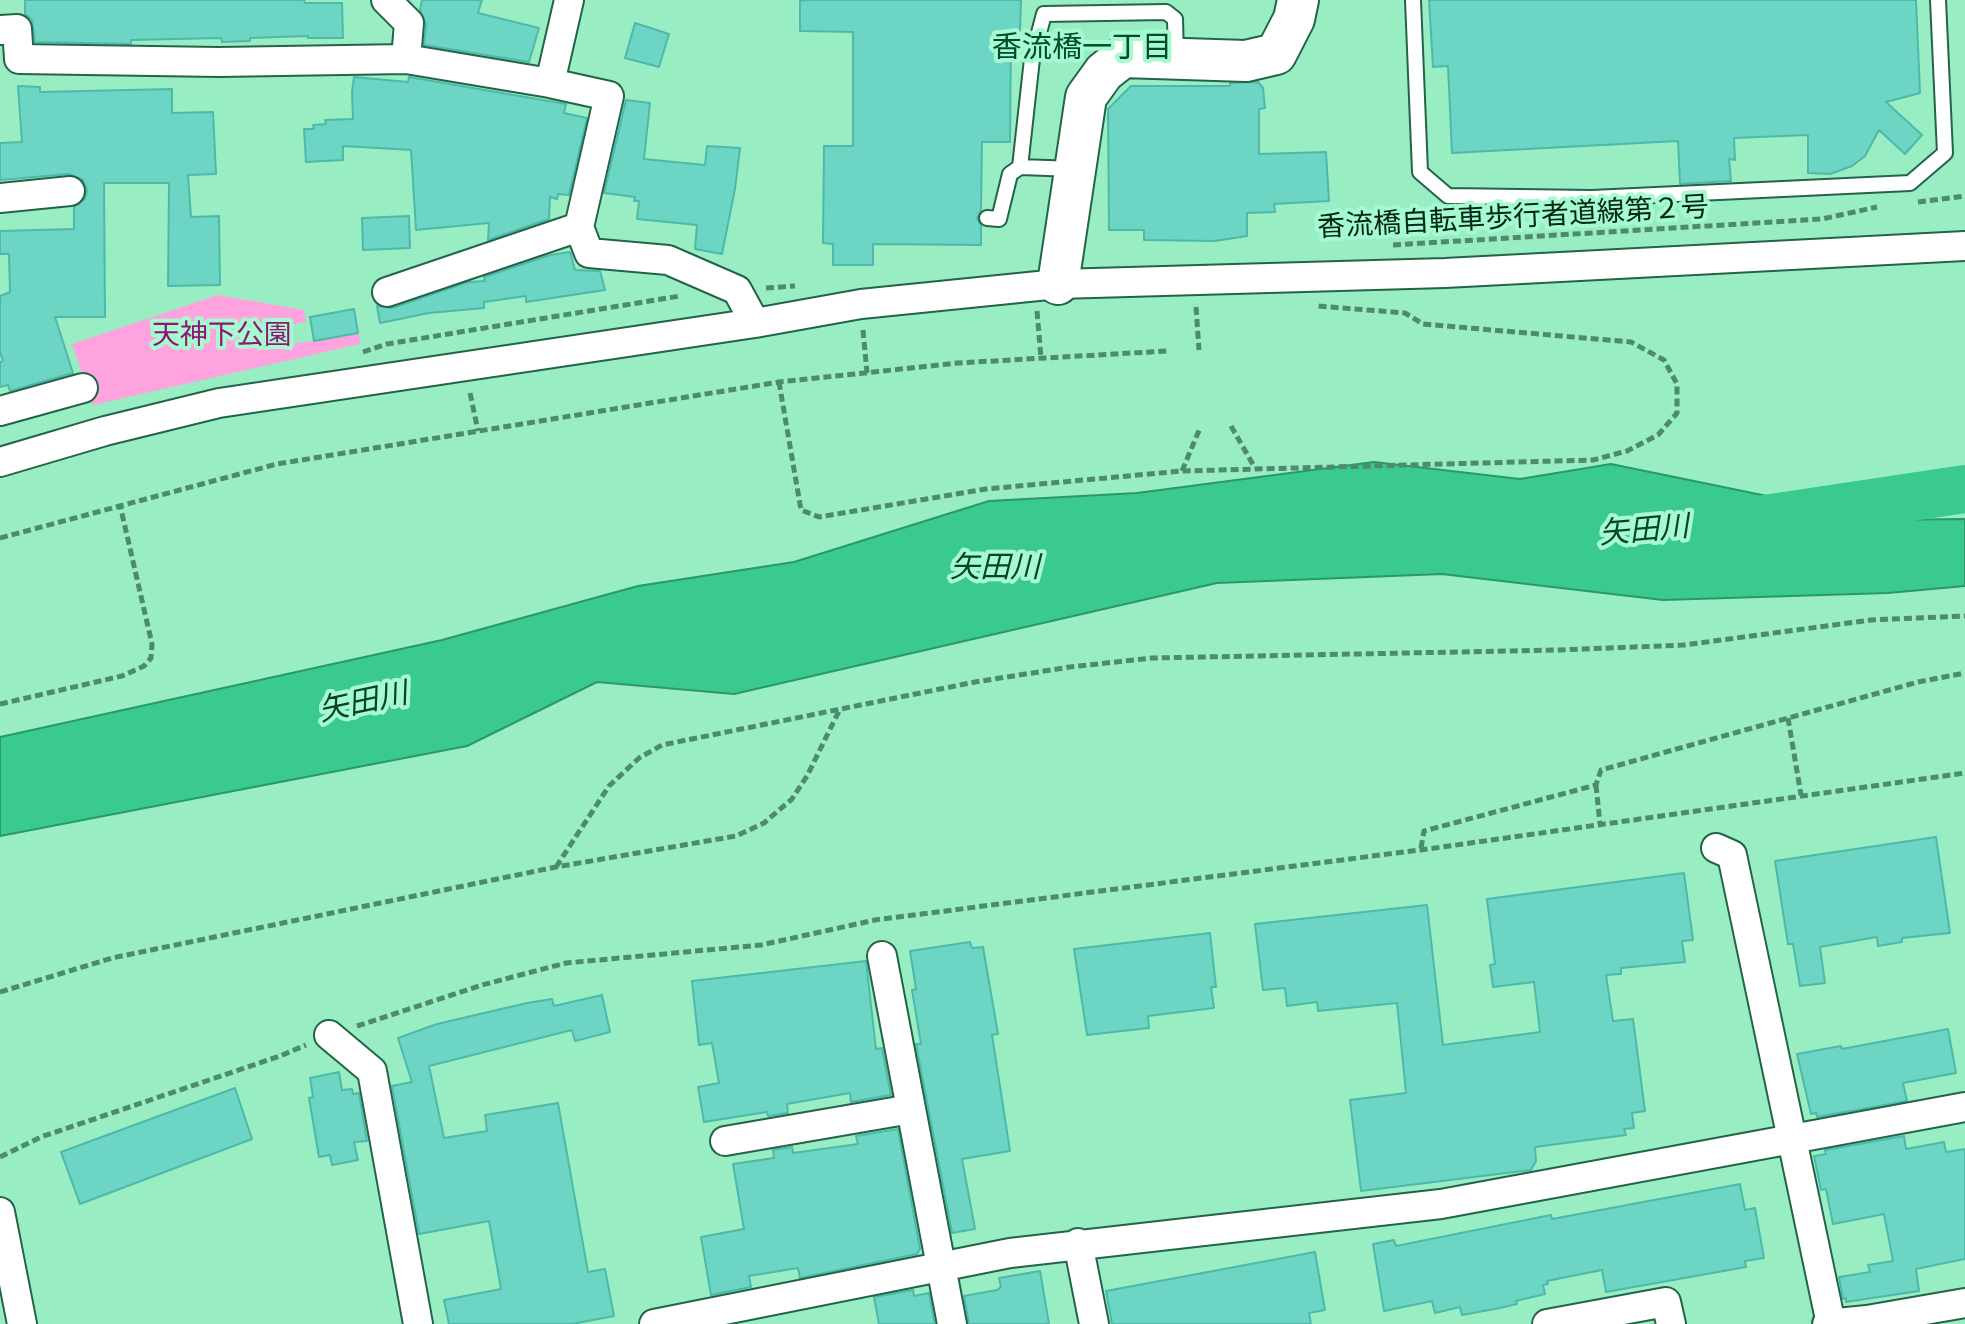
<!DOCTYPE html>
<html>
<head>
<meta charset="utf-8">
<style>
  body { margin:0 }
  canvas { display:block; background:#99edc3 }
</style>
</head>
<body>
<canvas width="1965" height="1324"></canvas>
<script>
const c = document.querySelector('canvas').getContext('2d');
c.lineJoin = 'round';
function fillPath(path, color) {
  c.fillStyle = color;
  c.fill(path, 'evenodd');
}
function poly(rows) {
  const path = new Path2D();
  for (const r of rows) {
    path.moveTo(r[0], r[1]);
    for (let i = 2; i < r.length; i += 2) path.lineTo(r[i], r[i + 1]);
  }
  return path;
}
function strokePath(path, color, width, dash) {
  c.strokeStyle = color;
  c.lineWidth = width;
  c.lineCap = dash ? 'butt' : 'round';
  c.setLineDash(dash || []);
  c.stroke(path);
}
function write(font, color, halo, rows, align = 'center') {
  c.font = font + ' Lato,"Noto Sans JP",sans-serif';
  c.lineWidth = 8;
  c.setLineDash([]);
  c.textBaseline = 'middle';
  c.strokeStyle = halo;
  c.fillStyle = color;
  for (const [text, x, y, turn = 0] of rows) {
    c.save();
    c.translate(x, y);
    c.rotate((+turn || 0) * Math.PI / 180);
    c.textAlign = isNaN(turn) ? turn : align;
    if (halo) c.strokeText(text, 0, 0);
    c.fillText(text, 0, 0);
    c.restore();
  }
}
fillPath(poly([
  [218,295,304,310,306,322,282,326,285,345,359,334,360,344,93,405,72,344]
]), '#fea3dd');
const water = poly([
  [1374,462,1520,479,1611,464,1884,520,1965,519,1965,586,1888,593,1663,600,1442,574,1217,583,734,694,597,682,467,746,0,836,0,737,442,640,638,586,794,562,989,501,1137,493,1374,462]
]);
fillPath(water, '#3ac98f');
strokePath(water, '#29986b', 2);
strokePath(poly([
  [1765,519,1965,489]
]), '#3ac98f', 48);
const building = poly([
  [25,0,304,0,305,3,342,3,343,38,308,38,308,36,250,38,250,41,222,42,221,38,175,39,131,40,131,44,35,42,32,20,25,14,25,0],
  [422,0,482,0,478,13,539,28,529,62,424,45,426,24,420,10,422,0],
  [807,0,1021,0,1020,31,1011,31,1010,142,982,142,981,210,977,218,981,226,981,245,873,244,873,265,833,265,833,244,823,243,824,146,853,146,853,32,800,31,800,1,807,0],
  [1429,0,1916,0,1920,93,1886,102,1922,135,1905,154,1879,130,1865,156,1852,166,1830,174,1808,173,1808,135,1734,138,1735,160,1729,159,1731,181,1680,184,1678,141,1452,153,1448,66,1433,67,1429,0],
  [635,23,669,34,659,67,625,58,635,23],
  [354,77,408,82,409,77,566,104,564,113,587,118,569,195,558,194,557,199,550,197,549,219,488,240,489,223,416,230,411,150,343,146,343,160,306,162,304,129,314,129,313,125,326,124,325,120,353,119,352,92,354,77],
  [1258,82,1263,88,1265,108,1259,109,1259,154,1326,152,1329,201,1274,204,1275,212,1247,213,1247,236,1215,241,1144,240,1144,230,1109,230,1108,109,1131,86,1230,86,1230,83,1258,82],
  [18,86,40,87,40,92,172,89,172,113,213,112,216,174,188,175,191,217,219,216,220,285,168,286,169,183,104,183,105,317,55,317,73,373,10,391,8,385,0,387,0,362,3,361,0,352,0,296,10,292,9,254,0,254,0,231,74,229,74,207,85,199,87,190,83,180,69,174,0,180,0,143,22,142,18,86],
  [626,100,650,103,644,159,705,165,707,146,740,148,735,189,722,254,695,249,697,225,637,219,639,201,634,201,635,197,604,193,626,100],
  [409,216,410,248,363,250,362,218,409,216],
  [570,252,575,270,600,271,605,290,526,302,526,296,484,302,484,308,429,313,380,323,377,306,392,308,468,282,485,281,484,277,550,255,570,252],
  [354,309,358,333,314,341,310,317,354,309],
  [1936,837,1950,933,1902,938,1902,942,1878,946,1877,937,1820,947,1825,983,1800,986,1793,944,1788,944,1775,861,1936,837],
  [1684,873,1693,940,1682,941,1685,962,1621,968,1621,974,1606,975,1613,1021,1633,1019,1645,1111,1632,1113,1634,1128,1624,1129,1626,1135,1535,1147,1536,1161,1531,1170,1361,1191,1350,1100,1406,1093,1397,1003,1318,1011,1317,1002,1287,1006,1285,988,1263,990,1255,924,1427,905,1443,1045,1540,1032,1534,982,1493,987,1490,965,1495,964,1487,899,1684,873],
  [1210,933,1216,987,1211,987,1214,1008,1148,1016,1149,1028,1087,1035,1074,949,1210,933],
  [970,942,972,948,983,947,998,1034,992,1035,1010,1151,962,1159,975,1229,952,1233,916,1044,921,1044,912,990,916,989,910,951,970,942],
  [866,961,876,1049,882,1048,891,1095,851,1102,850,1093,787,1104,788,1113,768,1116,767,1112,704,1122,698,1087,719,1083,712,1043,699,1045,692,981,866,961],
  [602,995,610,1032,575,1041,572,1030,429,1066,444,1138,487,1131,485,1115,558,1103,588,1272,605,1269,614,1316,572,1324,449,1324,444,1300,501,1289,489,1221,419,1234,392,1086,412,1082,398,1038,437,1024,527,1003,552,999,554,1006,602,995],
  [1948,1029,1956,1073,1903,1083,1907,1101,1817,1117,1816,1113,1811,1114,1797,1054,1841,1046,1842,1049,1948,1029],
  [339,1072,342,1090,352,1089,353,1094,359,1093,367,1141,354,1142,358,1160,332,1165,330,1155,319,1157,309,1098,313,1097,310,1078,339,1072],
  [235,1088,252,1139,80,1204,61,1152,235,1088],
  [898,1129,920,1249,917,1254,800,1278,798,1268,749,1276,751,1287,711,1295,701,1237,744,1229,733,1164,774,1158,773,1150,792,1147,793,1153,858,1144,856,1136,898,1129],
  [1904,1136,1906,1149,1944,1142,1946,1152,1965,1149,1965,1259,1916,1269,1919,1291,1846,1302,1846,1298,1843,1299,1839,1277,1870,1272,1868,1265,1893,1261,1884,1214,1833,1224,1826,1189,1821,1190,1814,1156,1826,1154,1825,1150,1904,1136],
  [1740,1184,1745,1210,1755,1208,1764,1258,1745,1261,1746,1267,1606,1292,1602,1270,1547,1281,1548,1284,1543,1285,1545,1294,1516,1301,1517,1304,1500,1308,1462,1315,1460,1307,1435,1313,1432,1301,1384,1311,1373,1244,1394,1240,1396,1246,1551,1215,1552,1219,1740,1184],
  [1315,1252,1325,1310,1309,1313,1311,1324,1112,1324,1106,1291,1315,1252],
  [1040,1271,1049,1324,969,1324,964,1296,997,1290,1001,1287,999,1278,1040,1271],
  [913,1290,914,1296,929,1293,935,1324,879,1324,874,1297,913,1290]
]);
fillPath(building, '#6cd5c3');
strokePath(building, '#4eb9a9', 2);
const lane = poly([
  [1413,0,1420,172,1448,196,1592,198,1910,183,1945,153,1938,0],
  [1020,167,1032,59,1044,14,1166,12,1175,19,1176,58],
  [987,218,999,219,1010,174,1020,167,1075,169]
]);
const street = poly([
  [386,0,409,23,406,59],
  [569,0,550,83,609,96,579,227,589,253,668,260,737,290,755,323],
  [0,30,17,29,19,59,219,62,406,59,550,83],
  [0,198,70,191],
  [387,292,579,227],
  [0,411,83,388],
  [0,462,105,431,219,403,755,323,861,304,1058,284,1445,273,1965,246],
  [1716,848,1732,855,1831,1324],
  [882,956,952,1324],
  [329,1035,372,1071,418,1324],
  [725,1141,911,1109],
  [0,1212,22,1324],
  [1078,1243,1094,1324],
  [654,1324,1010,1253,1441,1204,1965,1107],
  [1547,1324,1666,1302,1671,1324],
  [1827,1324,1867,1320,1965,1303]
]);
const secondary = poly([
  [1058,284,1086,97,1104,72,1123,57,1246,61,1276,54,1294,19,1298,0]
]);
strokePath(lane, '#236448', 18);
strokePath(street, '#236448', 32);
strokePath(secondary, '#236448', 44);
strokePath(poly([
  [1918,202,1965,196],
  [1393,245,1822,219,1877,207],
  [766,288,795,286],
  [1196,307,1199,350],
  [1037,311,1041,358],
  [863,330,867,373],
  [363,352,387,344,680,296],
  [779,382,801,510,819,517,986,489,1182,471,1593,460,1627,451,1658,435,1677,413,1677,384,1664,360,1631,342,1423,324,1405,313,1318,306],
  [470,393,478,431],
  [1231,426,1255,468],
  [1182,471,1200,428],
  [0,538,277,464,779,382,958,363,1167,351],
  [0,704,122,676,144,666,151,658,152,644,120,505],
  [1788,718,1801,795],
  [1596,785,1600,824],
  [1421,848,1424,831,1596,785,1601,770,1918,682,1965,673],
  [556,867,609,786,639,758,662,745,975,682,1070,667,1152,658,1559,650,1684,645,1871,620,1965,616],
  [0,992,112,958,556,867,736,836,764,823,792,799,807,776,840,709],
  [357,1026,482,985,566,963,761,945,875,920,1435,848,1965,773],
  [0,1157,41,1137,280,1056,306,1045]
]), '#4e8a6e', 5, [8, 4]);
strokePath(lane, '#fff', 14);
strokePath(street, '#fff', 28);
strokePath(secondary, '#fff', 40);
write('28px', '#022718', '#a6fad0', [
  ["香流橋自転車歩行者道線第２号",1513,217,-3]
]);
write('28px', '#901771', '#a6fad0', [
  ["天神下公園",222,335]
]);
write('30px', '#004b30', '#a6fad0', [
  ["香流橋一丁目",1082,47]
]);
write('italic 30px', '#05422b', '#a6fad0', [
  ["矢田川",1644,530,-5],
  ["矢田川",995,567],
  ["矢田川",363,702,-12]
]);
</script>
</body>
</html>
